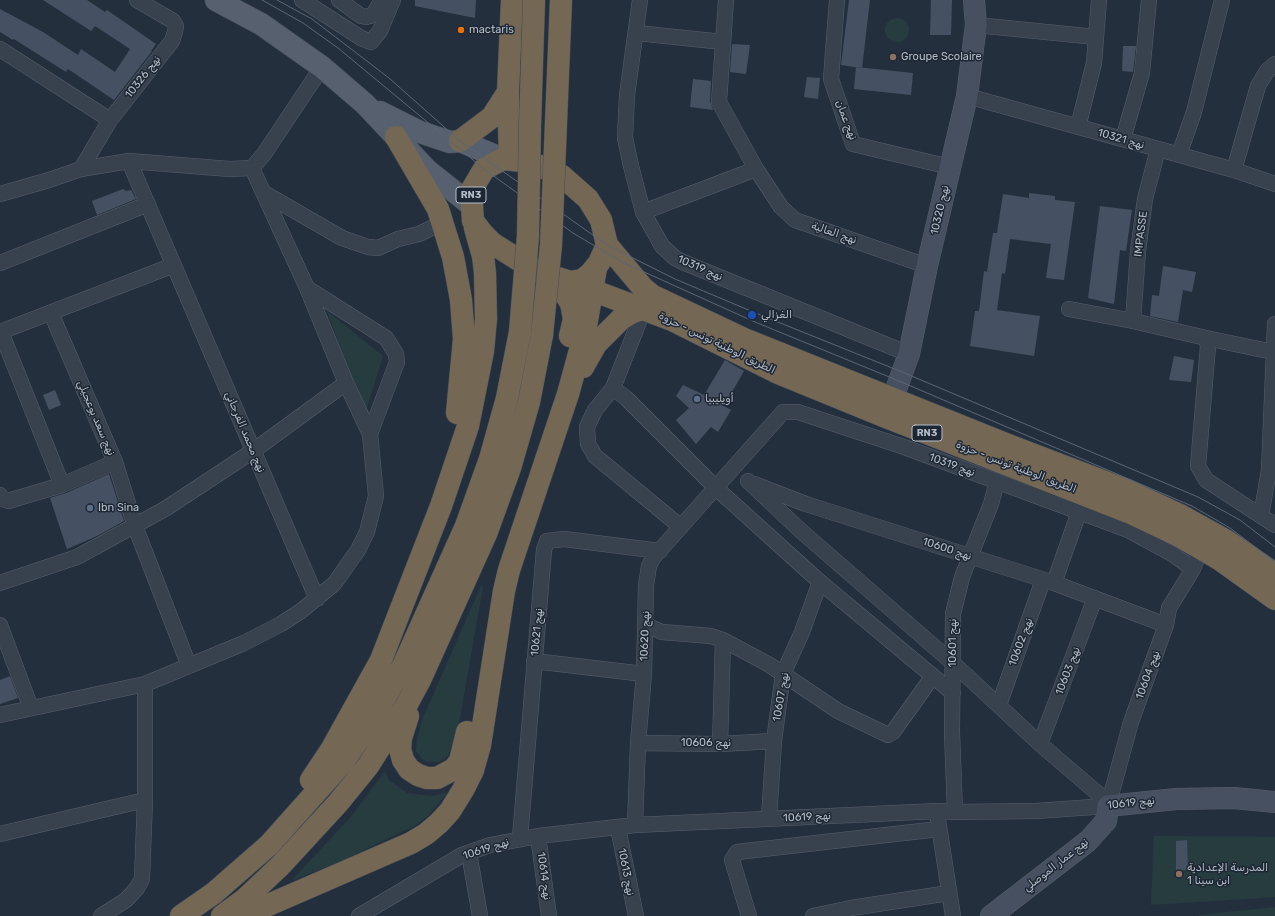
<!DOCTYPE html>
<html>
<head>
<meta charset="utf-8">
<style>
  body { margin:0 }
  canvas { display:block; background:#242f3e }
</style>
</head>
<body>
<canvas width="1275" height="916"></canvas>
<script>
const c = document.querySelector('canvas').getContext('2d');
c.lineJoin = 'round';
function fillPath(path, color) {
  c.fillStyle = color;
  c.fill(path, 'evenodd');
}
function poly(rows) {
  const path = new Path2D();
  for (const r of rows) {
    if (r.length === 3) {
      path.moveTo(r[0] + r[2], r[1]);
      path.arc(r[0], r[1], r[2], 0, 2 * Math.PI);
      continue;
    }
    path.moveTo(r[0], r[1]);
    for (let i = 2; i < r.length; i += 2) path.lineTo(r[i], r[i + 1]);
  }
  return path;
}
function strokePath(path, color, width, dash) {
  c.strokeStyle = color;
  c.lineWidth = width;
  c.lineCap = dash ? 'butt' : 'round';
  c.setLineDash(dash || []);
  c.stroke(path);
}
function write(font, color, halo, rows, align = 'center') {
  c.font = font + ' Rubik,"Noto Sans Arabic",sans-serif';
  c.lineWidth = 3;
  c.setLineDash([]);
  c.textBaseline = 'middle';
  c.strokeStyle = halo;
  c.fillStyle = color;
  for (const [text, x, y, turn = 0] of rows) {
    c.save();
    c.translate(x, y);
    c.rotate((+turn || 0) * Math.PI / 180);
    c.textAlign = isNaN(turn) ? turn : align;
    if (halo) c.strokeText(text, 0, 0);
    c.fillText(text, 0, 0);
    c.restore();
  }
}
fillPath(poly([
  [897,30,12],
  [327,311,383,356,365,414],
  [481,586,483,587,459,723,448,756,439,762,428,762,423,760,416,751,417,739,422,720],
  [385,771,389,780,407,793,433,796,448,792,429,815,416,825,341,861,291,881,350,818],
  [1154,836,1275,837,1275,897,1151,905],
  [1275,907,1275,916,1199,916,1199,915]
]), '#263c3f');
fillPath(poly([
  [43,0,87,0,105,12,107,10,156,44,151,51,152,51,114,100,68,69,66,72,14,39,13,40,0,32,0,9,43,32,78,55,81,49,115,72,130,49,95,26,91,31],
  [415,0,476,0,475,18,415,6],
  [849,0,870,0,862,68,841,65],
  [931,0,952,0,951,35,930,35],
  [732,44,750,45,746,74,730,72],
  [1123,46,1136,46,1133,72,1122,71],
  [856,67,913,73,911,95,854,89],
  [807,77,820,78,818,99,804,97],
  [693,79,711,81,710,101,713,110,690,107],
  [123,189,126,191,131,190,136,199,97,215,92,201],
  [1029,193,1055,196,1055,200,1075,202,1064,280,1046,278,1051,244,1010,239,1005,274,1002,273,997,310,1040,316,1034,356,970,346,975,311,979,311,984,271,987,272,993,233,997,233,1003,194,1029,198],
  [1100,206,1132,210,1126,251,1120,250,1114,304,1088,298],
  [1163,266,1196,272,1192,292,1183,290,1178,322,1150,316,1152,295,1159,296],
  [1174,356,1194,360,1191,382,1169,380],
  [725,360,744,371,724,406,731,410,718,432,711,427,696,444,676,420,689,408,676,396,683,385,704,395],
  [55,390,61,405,49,410,43,395],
  [109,474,124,521,97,536,67,549,50,498,66,493],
  [10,676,18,698,0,704,0,680],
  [1187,840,1188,870,1176,870,1176,841]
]), '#455162');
const street = poly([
  [302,0,361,38,371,42,380,31,393,0],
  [339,0,361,16,366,17,373,15,382,0],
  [640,0,627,95,625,138,631,166,643,212,662,246,675,258,685,263,909,354],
  [726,0,719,102,756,169],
  [837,0,831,79,853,144,950,167],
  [976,25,1096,37],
  [637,33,723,42],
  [0,49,110,120],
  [967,96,1234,170,1275,184],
  [1078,127,1094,63,1099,0],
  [1123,139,1142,73,1149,0],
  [1179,155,1194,112,1222,0],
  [129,161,317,599],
  [81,169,110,120,172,41,175,32,176,26,173,21,137,0],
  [1234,170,1258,86,1267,71,1275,64],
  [264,193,342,238,368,247,378,248,398,239,419,234,442,223],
  [0,194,49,180,81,169,129,161,230,169,252,168,264,154,322,67],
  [643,212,756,169,781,207,795,220,927,266],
  [0,263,148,204],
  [307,288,386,338,396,354,397,362,370,434],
  [644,309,613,388,626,398,716,488,820,582,953,693],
  [1069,309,1133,321,1206,338,1208,346,1198,466,1206,480,1275,525],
  [51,313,115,462,135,526,189,666],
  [1133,321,1138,251,1145,199,1158,149],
  [0,332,174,265],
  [1206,338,1273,352],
  [613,388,595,410,587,427,588,444,595,456,681,527],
  [748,481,801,531,953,663,1040,744,1109,803],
  [754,484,806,504,1054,583,1166,625],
  [62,485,115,462],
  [0,495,1,498,8,501,62,485,1,332],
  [1261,516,1269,470,1275,324],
  [0,583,77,557,165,509,253,451,346,383,307,288,252,168],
  [1054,583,1079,512],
  [0,625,31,708],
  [646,625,662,632,711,636,723,640,768,664,838,711,888,735,893,732,933,676],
  [534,661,644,674],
  [999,705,1043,580],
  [0,715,145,684,244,643,281,624,301,611,334,584,358,550,367,532,376,496,370,434,346,383],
  [638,743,720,744,774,741],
  [720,744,723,640],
  [1040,744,1095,598],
  [955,812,952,732,953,614,962,577,991,504,997,481],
  [769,818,774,741,783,674,802,632,820,582],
  [938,820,953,916],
  [635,825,638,743,644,674,646,585,649,566,653,558,783,412,798,412,904,447,1128,530,1174,555,1193,569],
  [618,828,636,916],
  [0,834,145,800],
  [538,836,549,916],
  [520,838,544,550,547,541,564,539,660,551],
  [469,853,480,916],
  [101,916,126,900,137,888,142,879,145,800,145,684],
  [359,916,462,855,490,845,538,836,635,825,938,811,955,812,1035,811,1108,806,1131,722,1166,625,1169,608,1193,569,1201,548],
  [749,916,732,860,737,852,939,829],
  [813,916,851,908,949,893]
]);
const secondary = poly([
  [887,414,909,354,927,266,967,96,976,25,974,0],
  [991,916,1088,841,1106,821,1108,806,1176,799,1234,798,1275,802]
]);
const primary = poly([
  [216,0,261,24,322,67,365,104,427,170,471,205],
  [380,112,420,132,450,142,460,141,503,159]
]);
const highway = poly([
  [396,137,438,209,453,257,461,300,464,339,457,413],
  [460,141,492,117,508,92],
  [510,159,508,92,512,0],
  [607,245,599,263,590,274,582,280,570,282,536,271,492,243,483,234,473,221,471,191,484,169,503,159,523,161,540,166,562,176,588,199,601,220,607,245,643,288,653,296,744,339,1008,445,1126,490,1182,516,1227,541,1275,574],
  [547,277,563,291,571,303,574,319,570,336],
  [578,285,672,320,776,372,886,417,1133,514,1179,536,1219,559,1275,599],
  [583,367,596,344,621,319,633,312,644,309],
  [408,716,401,738,400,749,403,760,409,769,418,775,427,778,437,778,454,769,460,761,467,732],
  [311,780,331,750,381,660,441,506,468,426,483,351,486,319,485,273,483,256,475,228],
  [181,916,214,893,269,845,343,762,372,720,403,666,466,526,490,459,507,398,520,332],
  [222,916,245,899,280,866,338,803,368,766,406,706,420,680,486,534,510,468,529,402,542,335],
  [243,916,411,843,426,834,439,823,450,811,463,790,473,770,480,745,504,591,509,570,568,394,585,332,596,268]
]);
strokePath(street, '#565f6c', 16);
strokePath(secondary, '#565f6c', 22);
strokePath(primary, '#414a57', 23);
strokePath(highway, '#434c59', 23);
strokePath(street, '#38414e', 15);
strokePath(secondary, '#465061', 21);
strokePath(primary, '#56606e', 22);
strokePath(highway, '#746855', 22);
strokePath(poly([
  [262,0,303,23,338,48,484,169,573,233,622,262,755,322,899,381,1192,506,1230,528,1275,562],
  [277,0,312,19,389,78,460,141,607,245,675,279,758,314,902,372,1198,497,1240,520,1275,547]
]), '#5a6575', 1);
const highwayBridge = poly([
  [520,332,528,236,530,125,534,0],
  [542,335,551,245,561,0]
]);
strokePath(highwayBridge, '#434c59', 23, []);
strokePath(highwayBridge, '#746855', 22);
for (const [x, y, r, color] of [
  [461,30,4,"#e8710a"],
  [893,57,4,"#8d6e63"],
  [752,315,5,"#1a4fb4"],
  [697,399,4,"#5c6f8a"],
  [90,508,4,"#5c6f8a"],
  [1179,874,4,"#8d6e63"]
]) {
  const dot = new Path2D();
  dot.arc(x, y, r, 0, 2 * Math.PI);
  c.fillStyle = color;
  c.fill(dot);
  strokePath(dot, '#1d2633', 1.5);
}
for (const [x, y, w] of [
  [471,195,30],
  [927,433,30]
]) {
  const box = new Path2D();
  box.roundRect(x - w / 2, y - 8, w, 16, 3);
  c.fillStyle = '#1d2633';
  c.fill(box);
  strokePath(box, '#b4bcc9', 1);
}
write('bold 10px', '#b4bcc9', null, [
  ["RN3",471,195],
  ["RN3",927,433]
]);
write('11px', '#b4bcc9', '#1d2633', [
  ["mactaris",469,30],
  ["Groupe Scolaire",901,57],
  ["الغزالي",761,315],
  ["أويليبيا",705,399],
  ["Ibn Sina",98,508],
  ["المدرسة الإعدادية",1187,868],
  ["ابن سينا 1",1187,881]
], 'left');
write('11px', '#b4bcc9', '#1d2633', [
  ["نهج 10326",143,77,-52],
  ["نهج عمان",846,120,69],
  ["نهج 10321",1121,139,16],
  ["نهج 10320",940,210,-77],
  ["نهج العالية",834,233,19],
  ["IMPASSE",1141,234,-83],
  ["نهج 10319",700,268,23],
  ["الطريق الوطنية تونس - حزوة",717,343,26],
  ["نهج سعد بوعجيلي",96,418,67],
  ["نهج محمد الفرجاني",245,432,67],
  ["نهج 10319",952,465,20],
  ["الطريق الوطنية تونس - حزوة",1016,467,21],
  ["نهج 10600",947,549,18],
  ["نهج 10621",537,632,-85],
  ["نهج 10620",645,636,-88],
  ["نهج 10602",1021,642,-70],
  ["نهج 10601",953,643,-90],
  ["نهج 10603",1068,671,-69],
  ["نهج 10604",1148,675,-70],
  ["نهج 10607",781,697,-80],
  ["نهج 10606",706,743],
  ["نهج 10619",1131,803,-6],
  ["نهج 10619",807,817,-3],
  ["نهج 10619",486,849,-18],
  ["نهج عمار الموصلي",1056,865,-38],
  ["نهج 10613",626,872,79],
  ["نهج 10614",544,876,82]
]);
</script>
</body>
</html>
